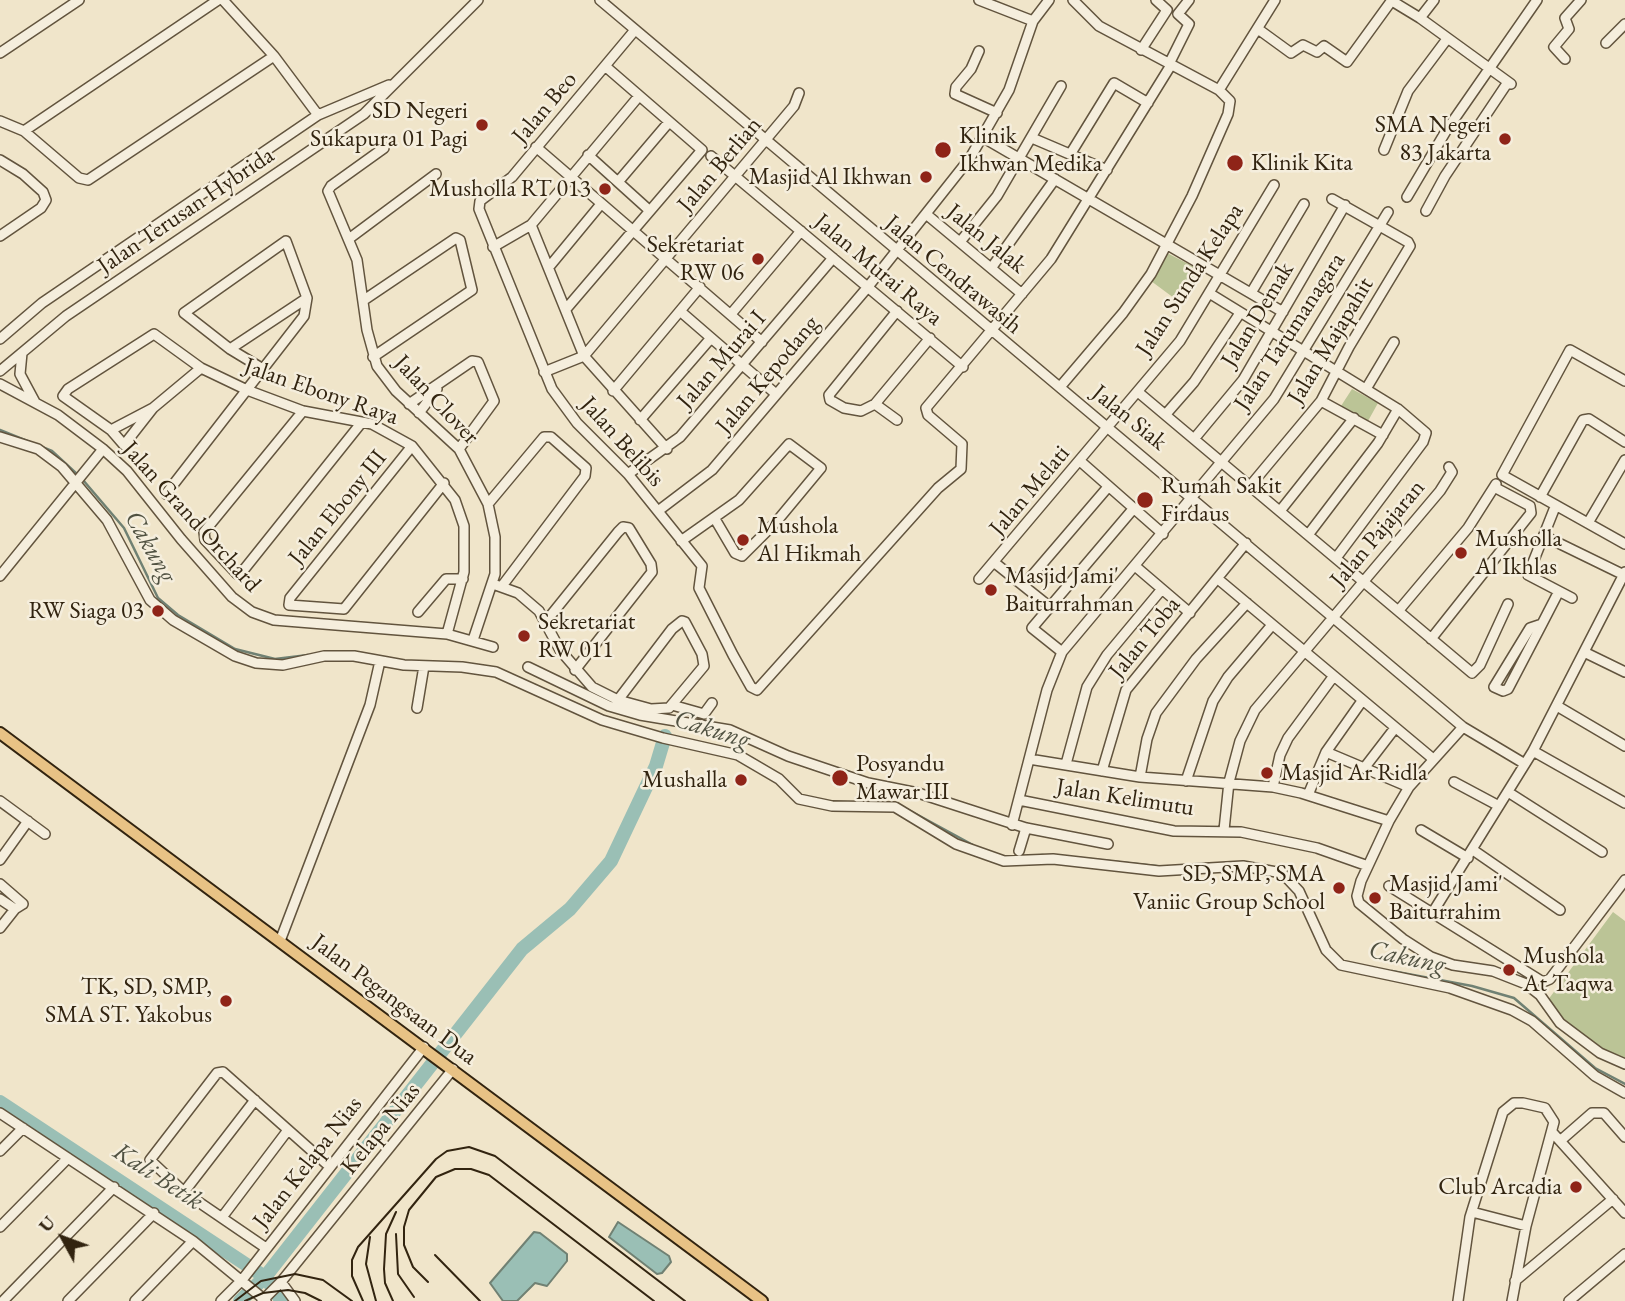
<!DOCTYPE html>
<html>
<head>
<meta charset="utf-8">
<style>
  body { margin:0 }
  #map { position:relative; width:1625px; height:1301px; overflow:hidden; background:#f0e5ca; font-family:"EB Garamond",serif }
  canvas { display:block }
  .north { position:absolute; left:28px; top:1203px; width:70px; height:70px; -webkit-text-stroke:5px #f5eedd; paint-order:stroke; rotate:311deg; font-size:19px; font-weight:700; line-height:28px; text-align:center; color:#322410 }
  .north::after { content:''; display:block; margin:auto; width:24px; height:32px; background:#322410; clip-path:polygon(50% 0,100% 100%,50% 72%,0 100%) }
</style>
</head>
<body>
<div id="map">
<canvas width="1625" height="1301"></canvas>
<div class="north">U</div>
</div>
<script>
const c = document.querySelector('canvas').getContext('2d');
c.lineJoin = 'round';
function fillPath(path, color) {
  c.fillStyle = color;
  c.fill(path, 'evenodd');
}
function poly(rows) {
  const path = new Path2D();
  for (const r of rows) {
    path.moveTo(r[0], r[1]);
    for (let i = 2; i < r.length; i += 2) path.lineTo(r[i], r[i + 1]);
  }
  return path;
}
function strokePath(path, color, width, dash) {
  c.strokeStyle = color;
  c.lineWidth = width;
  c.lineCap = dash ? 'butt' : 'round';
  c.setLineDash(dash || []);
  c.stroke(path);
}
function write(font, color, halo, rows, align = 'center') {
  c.font = font + ' "EB Garamond",serif';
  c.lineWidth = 5;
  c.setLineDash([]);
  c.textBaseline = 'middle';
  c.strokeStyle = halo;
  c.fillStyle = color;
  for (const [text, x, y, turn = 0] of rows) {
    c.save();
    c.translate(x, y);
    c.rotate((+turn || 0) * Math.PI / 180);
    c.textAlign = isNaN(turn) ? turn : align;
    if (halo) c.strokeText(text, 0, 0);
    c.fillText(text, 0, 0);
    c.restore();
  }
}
fillPath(poly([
  [1167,253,1198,269,1178,301,1151,281],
  [1352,389,1378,403,1368,421,1341,406],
  [1613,912,1625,921,1625,1068,1598,1054,1560,1026,1542,1008]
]), '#bbc496');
const water = poly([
  [618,1222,669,1256,671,1262,662,1273,657,1274,609,1237,618,1222],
  [534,1232,540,1233,567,1254,567,1261,547,1286,535,1283,517,1301,503,1301,490,1283,534,1232]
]);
fillPath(water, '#9abfb5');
strokePath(water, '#708173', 2);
strokePath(poly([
  [0,430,52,451,78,475],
  [83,480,124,528,158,598,178,615,235,649,275,659,308,655],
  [689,740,730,749],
  [752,758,767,767],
  [905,808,973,845],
  [1015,857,1043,855],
  [1081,858,1165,867],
  [1392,971,1472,986,1514,998,1595,1068,1625,1084]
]), '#708173', 2.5);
strokePath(poly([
  [0,1102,265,1277,282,1301],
  [240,1301,265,1277,522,949,570,909,611,861,656,766,665,736]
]), '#9abfb5', 14);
const minor = poly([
  [223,0,274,56,318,115],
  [600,0,1463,727,1525,764],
  [979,0,1033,21],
  [1434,0,1420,18,1511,84],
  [1392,1,1420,18],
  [1258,29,1291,53,1303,45,1317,52,1324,46,1347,62,1392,0],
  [635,30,512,177,480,201,479,209,552,389,577,423,628,474,702,566,699,588,733,655,751,687,757,690,938,488,961,469,962,444,928,415,926,408,1051,259,1171,65],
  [1606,43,1625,24],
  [1141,50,1167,10,1156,0],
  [979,51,971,69,956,87,955,94,997,113],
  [0,53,79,0],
  [1565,59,1554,47,1569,29,1565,18,1581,0],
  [1169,64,1189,24,1178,14,1189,0],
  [1219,90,1275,0],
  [0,121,24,131,79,178,88,180,274,56],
  [24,131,218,0],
  [984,138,1283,312],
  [1032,138,1107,170],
  [536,147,762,342],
  [384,148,331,186,328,191,357,260,367,330,377,366,396,391,459,449,488,504,495,537,495,574,473,640],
  [1384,150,1408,91,1447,39],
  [1071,153,1114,83,1148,103],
  [588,155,650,211],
  [711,156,963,367],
  [0,160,23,174,43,192,46,200,41,208,0,236],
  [618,182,669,122],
  [1407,197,1446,131,1537,0],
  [1426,211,1445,176,1508,82],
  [926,214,1022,294],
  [531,225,584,356,667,449],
  [350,238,436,174],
  [960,242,997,196,1061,86],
  [493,247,531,225,639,96],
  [549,267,601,204],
  [992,267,1055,179],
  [1209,293,1398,409,1426,433,1423,442,1336,558],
  [1251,293,1304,204],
  [364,300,456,238,460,240,472,290,373,357],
  [566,309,702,150,605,66],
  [680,311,776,394],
  [731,314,801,231],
  [0,339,42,303,318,115,389,85],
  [230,349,307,298],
  [22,353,20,374,35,402],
  [0,371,66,316,364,114,478,0],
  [544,372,584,356,794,106,799,93],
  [1625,381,1570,350,1502,475,1625,544],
  [0,384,58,415,103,449,127,471,181,539,232,597,252,612,274,620,447,634,493,647],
  [1060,387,1123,313,1151,274,1192,196,1228,114,1230,101,1219,90,1099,26,1073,0],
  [1366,389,1394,342],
  [613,391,700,287],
  [1138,392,1472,673,1480,665,1508,604],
  [1321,401,1383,435],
  [409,404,472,361,478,362,494,401,459,449],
  [875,404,861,411,844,408,830,400,829,395,897,311],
  [153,408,124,445,111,430,63,396,68,389,154,334,201,368,247,390,303,411,372,424,412,446,455,500,464,526,464,572,447,634],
  [303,411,204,532,205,540,237,574,242,572,362,422],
  [419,413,437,389],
  [1166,414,1194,382,1240,313],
  [640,420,711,338],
  [897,420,875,404,930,338],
  [111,430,153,408,201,368],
  [0,437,38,449,62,467,107,520,150,600,173,620,235,656,256,663,283,665,324,656,354,656,404,665,462,667,496,672,602,720,663,738,738,755,779,779,799,799,832,806,895,807,956,844,1004,861,1053,859,1159,871,1243,866,1282,873,1299,891,1326,950,1341,965,1450,988,1512,1010,1532,1021,1595,1076,1625,1093],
  [1194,439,1243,380,1345,205],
  [412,446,290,598,289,605,344,609,444,483],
  [1080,461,1163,534],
  [628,474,680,437,833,258],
  [1250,486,1321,401,1349,347,1410,246,1408,242,1332,199],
  [166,494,304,316,307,298,286,241,184,313,230,349,263,369],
  [1540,497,1583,420,1589,419,1625,442],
  [488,504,544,437,551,437,586,468,585,476,502,586],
  [1555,507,1528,575,1572,598],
  [658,511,712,470,867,288,970,158,1009,90,1033,21,1049,0],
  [1280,511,1354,418],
  [1588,523,1625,460],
  [1308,535,1378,443,1398,409],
  [1544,536,1624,575],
  [681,541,739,500,789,444,821,468,777,521,742,556,735,553,715,519],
  [995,563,1050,607],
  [1135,566,1190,613],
  [0,576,103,449],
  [979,579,1180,341,1274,185],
  [1218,579,1432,758],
  [493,584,518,593,539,611,560,650,592,687,618,700,651,709,669,708,704,666,702,654,685,622,682,621,672,629,618,700],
  [1024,585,1108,487],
  [1399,610,1468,528,1496,484],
  [418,612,446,579,463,579],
  [547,620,618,532,623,527,629,528,651,564,652,572,575,670],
  [1542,624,1530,628,1494,687,1503,691,1508,689,1542,624,1558,593],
  [1431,639,1531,513,1530,506,1494,487],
  [1062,652,1032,628,1134,508],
  [1586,653,1625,672],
  [528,667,609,706,640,715,730,730,788,756,868,783,918,793,1026,828,1108,844],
  [672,705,704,714,712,703],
  [1557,706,1625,746],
  [417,708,424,666],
  [1463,727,1409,787,1389,821,1361,881,1357,896,1359,903,1403,939,1431,957,1453,965,1493,971,1526,984,1540,995,1560,1023,1600,1053,1625,1064],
  [1533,751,1625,803],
  [1326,752,1409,787],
  [1029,759,1140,777,1273,787,1301,793,1389,821],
  [1066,764,1087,687,1107,655,1162,589],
  [1365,767,1395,728],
  [1102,771,1126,690,1246,543],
  [1140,777,1147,739,1156,713,1196,659,1247,603],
  [1186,781,1213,701,1228,677,1272,625],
  [1454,782,1499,806],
  [1273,787,1280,755,1288,738,1333,677],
  [1508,792,1602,852],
  [1308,795,1326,752,1362,701],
  [1019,800,1174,831,1241,832,1317,848,1368,866],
  [0,801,45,834],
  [1012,825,1047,690,1062,652,1274,399,1388,212],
  [1224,830,1229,782,1240,741,1255,710,1440,491,1452,472,1449,467],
  [1421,830,1468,858],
  [1473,850,1560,910],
  [1019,851,1026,828],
  [0,860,28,821],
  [0,884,23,904,15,909,0,899],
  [1389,886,1543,982,1550,979,1625,880],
  [1433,912,1533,751,1625,572],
  [0,928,15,909],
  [280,941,370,705,380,661],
  [0,1113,193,1241,266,1301],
  [1552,1132,1625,1213],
  [1560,1141,1592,1113,1604,1113,1625,1137],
  [0,1151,23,1128],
  [184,1192,255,1100],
  [1472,1212,1526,1226],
  [223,1216,288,1130],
  [0,1227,68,1158],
  [266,1248,184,1192,150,1160,217,1073,223,1072,330,1167],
  [1515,1281,1613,1199],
  [281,1282,295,1301],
  [3,1301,114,1187],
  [68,1301,154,1213],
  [135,1301,193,1241],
  [221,1301,242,1280,424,1047],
  [262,1301,281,1282,453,1069],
  [1458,1301,1470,1217,1503,1112,1514,1103,1523,1103,1545,1108,1554,1122,1526,1226,1512,1301],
  [1569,1301,1625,1254]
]);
const major = poly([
  [0,733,762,1301]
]);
strokePath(minor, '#62543e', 12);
strokePath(major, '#322410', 14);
strokePath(minor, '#f5eedd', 9);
strokePath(major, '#e8c285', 10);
strokePath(poly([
  [396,1234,398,1274,414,1297],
  [370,1237,366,1264,376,1301],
  [435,1255,480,1301],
  [428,1282,413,1267,404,1245,404,1227,409,1210,436,1177,455,1169,471,1169,489,1175,654,1301],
  [235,1301,261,1281,295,1274,323,1280,352,1301],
  [245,1301,263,1293,288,1290,305,1293,321,1301],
  [363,1301,352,1276,352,1260,358,1247,436,1159,447,1151,469,1147,495,1156,685,1301],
  [393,1301,385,1283,384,1269,386,1234,396,1212]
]), '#322410', 2);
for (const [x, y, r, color] of [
  [482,125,7,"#8f2418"],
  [1505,139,7,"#8f2418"],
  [943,150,9,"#8f2418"],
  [1235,163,9,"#8f2418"],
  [926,177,7,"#8f2418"],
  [605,189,7,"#8f2418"],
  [758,259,7,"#8f2418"],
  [1145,500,9,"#8f2418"],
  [743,540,7,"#8f2418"],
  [1461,553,7,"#8f2418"],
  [991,590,7,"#8f2418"],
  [158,611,7,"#8f2418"],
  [524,636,7,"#8f2418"],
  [1267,773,7,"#8f2418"],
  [840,778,9,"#8f2418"],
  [741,780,7,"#8f2418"],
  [1339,888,7,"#8f2418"],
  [1375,898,7,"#8f2418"],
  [1509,970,7,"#8f2418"],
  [226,1001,7,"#8f2418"],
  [1576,1187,7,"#8f2418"]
]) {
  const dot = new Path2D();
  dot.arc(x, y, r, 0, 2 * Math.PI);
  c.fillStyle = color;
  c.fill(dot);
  strokePath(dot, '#f5eedd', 2.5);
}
write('24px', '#322410', '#f5eedd', [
  ["Jalan Beo",545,108,-50],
  ["Jalan Berlian",720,165,-50],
  ["Jalan Terusan Hybrida",186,211,-34],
  ["Jalan Jalak",986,239,39],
  ["Jalan Murai Raya",878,270,40],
  ["Jalan Cendrawasih",953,275,40],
  ["Jalan Sunda Kelapa",1190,280,-57],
  ["Jalan Demak",1258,315,-59],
  ["Jalan Tarumanagara",1290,332,-57],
  ["Jalan Majapahit",1331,341,-59],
  ["Jalan Murai I",722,360,-49],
  ["Jalan Kepodang",768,375,-50],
  ["Jalan Ebony Raya",321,392,19],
  ["Jalan Clover",436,400,47],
  ["Jalan Siak",1129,418,39],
  ["Jalan Belibis",622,442,48],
  ["Jalan Melati",1030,491,-50],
  ["Jalan Ebony III",338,508,-51],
  ["Jalan Grand Orchard",191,517,48],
  ["Jalan Pajajaran",1378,534,-50],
  ["Jalan Toba",1145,638,-51],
  ["Jalan Kelimutu",1125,798,9],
  ["Jalan Pegangsaan Dua",394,1000,37],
  ["Kelapa Nias",381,1129,-51],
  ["Jalan Kelapa Nias",308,1163,-52]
]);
write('24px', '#322410', '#f5eedd', [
  ["SD Negeri",468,111,"right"],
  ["Sukapura 01 Pagi",468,139,"right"],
  ["SMA Negeri",1491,125,"right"],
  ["83 Jakarta",1491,153,"right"],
  ["Klinik",959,136],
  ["Ikhwan Medika",959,164],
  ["Klinik Kita",1251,163],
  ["Masjid Al Ikhwan",912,177,"right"],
  ["Musholla RT 013",591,189,"right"],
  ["Sekretariat",744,245,"right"],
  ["RW 06",744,273,"right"],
  ["Rumah Sakit",1161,486],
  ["Firdaus",1161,514],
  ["Mushola",757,526],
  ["Al Hikmah",757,554],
  ["Musholla",1475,539],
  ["Al Ikhlas",1475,567],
  ["Masjid Jami'",1005,576],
  ["Baiturrahman",1005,604],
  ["RW Siaga 03",144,611,"right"],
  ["Sekretariat",538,622],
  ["RW 011",538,650],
  ["Posyandu",856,764],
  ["Mawar III",856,792],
  ["Masjid Ar Ridla",1281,773],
  ["Mushalla",727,780,"right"],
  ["SD, SMP, SMA",1325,874,"right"],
  ["Vaniic Group School",1325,902,"right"],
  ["Masjid Jami'",1389,884],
  ["Baiturrahim",1389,912],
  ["Mushola",1523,956],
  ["At Taqwa",1523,984],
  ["TK, SD, SMP,",212,987,"right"],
  ["SMA ST. Yakobus",212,1015,"right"],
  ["Club Arcadia",1562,1187,"right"]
], 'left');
write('italic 26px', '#515242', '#f5eedd', [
  ["Cakung",150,547,60],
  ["Cakung",712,730,17],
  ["Cakung",1407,958,12],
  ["Kali Betik",158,1177,33]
]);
</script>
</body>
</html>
